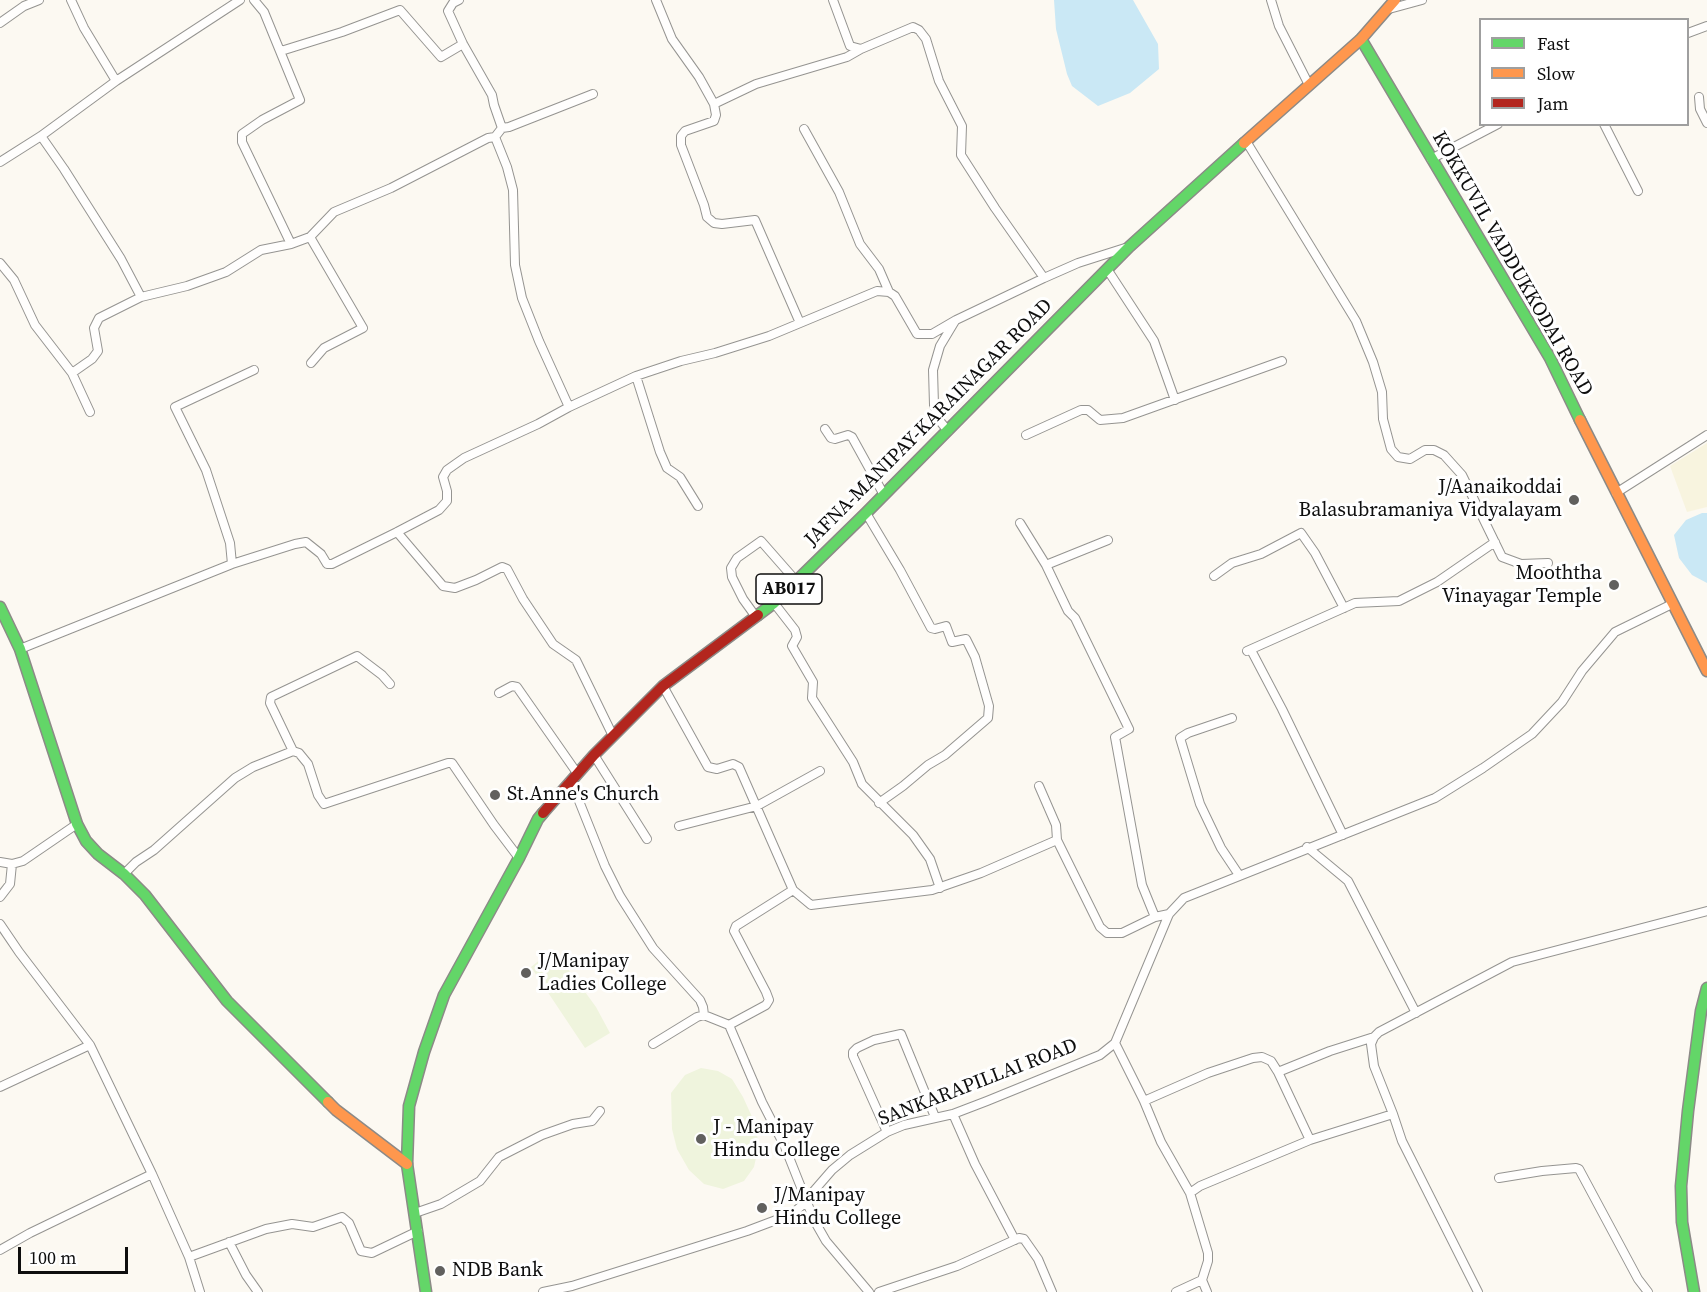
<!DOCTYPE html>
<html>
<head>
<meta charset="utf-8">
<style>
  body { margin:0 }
  #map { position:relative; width:1707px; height:1292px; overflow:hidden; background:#fcf9f2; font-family:"Source Serif 4",serif }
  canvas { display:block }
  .legend { position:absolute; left:1479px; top:18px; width:210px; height:108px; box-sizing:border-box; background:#fff; border:2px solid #9f9f9f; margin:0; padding:8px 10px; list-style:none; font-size:18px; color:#0e0e0e }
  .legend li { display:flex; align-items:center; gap:12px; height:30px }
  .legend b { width:30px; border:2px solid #9f9f9f }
  .scale { position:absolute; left:18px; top:1247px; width:110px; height:27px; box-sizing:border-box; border:3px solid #0e0e0e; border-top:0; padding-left:8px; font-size:18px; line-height:21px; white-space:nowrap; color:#0e0e0e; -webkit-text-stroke:4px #fff; paint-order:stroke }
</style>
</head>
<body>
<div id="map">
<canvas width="1707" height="1292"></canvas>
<ul class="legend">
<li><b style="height:8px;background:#63d668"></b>Fast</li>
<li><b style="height:8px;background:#ff974d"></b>Slow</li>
<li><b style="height:8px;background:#b3261e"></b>Jam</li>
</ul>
<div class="scale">100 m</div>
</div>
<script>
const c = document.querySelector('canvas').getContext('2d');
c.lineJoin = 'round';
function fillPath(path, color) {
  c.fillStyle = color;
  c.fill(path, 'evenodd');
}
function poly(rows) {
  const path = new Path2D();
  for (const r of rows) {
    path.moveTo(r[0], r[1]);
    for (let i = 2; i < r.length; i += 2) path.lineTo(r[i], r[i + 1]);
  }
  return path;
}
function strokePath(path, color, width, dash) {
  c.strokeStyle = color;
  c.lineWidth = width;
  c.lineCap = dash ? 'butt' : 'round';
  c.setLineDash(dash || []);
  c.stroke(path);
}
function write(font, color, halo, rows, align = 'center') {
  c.font = font + ' "Source Serif 4",serif';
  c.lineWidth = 6;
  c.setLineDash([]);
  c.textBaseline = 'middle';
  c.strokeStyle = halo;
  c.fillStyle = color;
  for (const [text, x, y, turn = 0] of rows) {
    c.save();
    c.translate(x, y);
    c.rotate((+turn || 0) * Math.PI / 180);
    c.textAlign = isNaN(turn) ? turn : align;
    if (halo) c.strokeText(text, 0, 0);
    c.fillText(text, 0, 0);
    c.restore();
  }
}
fillPath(poly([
  [1707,443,1707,507,1687,512,1670,466]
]), '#f8f4df');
fillPath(poly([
  [552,950,572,974,596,1007,610,1033,585,1048,531,967],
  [701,1068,718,1071,732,1079,743,1097,753,1119,759,1144,754,1167,744,1181,723,1189,704,1184,689,1170,677,1149,672,1129,671,1093,685,1075]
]), '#eff4dd');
fillPath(poly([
  [1054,0,1133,0,1158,44,1159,69,1130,93,1098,106,1072,86,1067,74,1056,29],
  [1702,513,1707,513,1707,583,1692,575,1679,558,1674,535,1686,520]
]), '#cae8f5');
const street = poly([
  [71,0,84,28,116,81],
  [254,0,264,12,300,100,262,120,242,134,242,142,291,244],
  [459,0,453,3,448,11,463,44,492,95,494,105,502,128],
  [656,0,672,39,699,77,714,104,716,115,714,121,685,131,681,136,681,145,704,205,707,217,714,223,722,224,755,220,800,323],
  [833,0,850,46,861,49,913,27,919,30,926,39,939,81,962,126,961,155,995,208,1044,278],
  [1271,0,1279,26,1309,85],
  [1389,9,1422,0],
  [0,23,24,6,39,0],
  [1688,33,1707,26],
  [281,51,342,32,400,10,441,57,463,44],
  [1699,97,1700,109,1707,123],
  [714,104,756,84,847,57,861,49],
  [1604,124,1638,191],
  [804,129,839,192,860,244,879,269,889,292],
  [41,136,64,169,121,259,141,297],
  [495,137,507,167,513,190,515,265,522,298,539,341,569,407],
  [1246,141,1356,321,1373,362,1382,392,1383,419,1391,449,1398,457,1410,459,1425,450,1434,450,1444,455,1462,475,1502,557,1521,564,1548,563],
  [1431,159,1498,124],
  [0,162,41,136,116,81,240,0],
  [310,237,363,328,324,348,311,363],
  [0,263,14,280,35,325,72,373,90,412],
  [1107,269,1154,341,1175,400],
  [72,373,92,359,98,351,94,328,99,318,141,297,187,286,226,272,261,250,291,244,310,237,334,212,391,188,488,138,495,137,502,128,509,127,593,94],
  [636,376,660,452,667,468,680,477,698,506],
  [825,429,831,438,835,439,848,435,852,437,884,495],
  [948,431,939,420,934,405,933,370,940,346,955,321],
  [1026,435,1081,410,1088,410,1100,420,1123,418,1282,361],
  [1616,493,1707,435],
  [866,513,900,570,931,628,935,629,946,626,952,642,966,639,975,657,989,706,988,718,945,755,928,765,903,786,879,803],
  [1020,523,1046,565,1068,611,1075,618,1129,729,1115,737,1142,885,1155,917],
  [397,532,443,586,455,588,476,580,502,567,507,569,523,599,553,644,576,660,613,736],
  [232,564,230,543,206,470,175,407,254,370],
  [1046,565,1108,540],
  [1214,576,1232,563,1261,554,1301,533,1315,553,1344,608],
  [774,603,795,630,797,637,792,646,813,682,812,698,853,762,862,784,913,835,930,859,940,888],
  [756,617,743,599,732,577,731,568,737,558,761,541,797,582],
  [20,649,232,564,295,544,306,542,321,554,327,564,332,564,397,532,439,510,447,501,447,491,443,477,447,470,464,458,538,424,569,407,636,376,681,361,715,353,769,336,877,291,889,292,895,296,917,334,932,334,956,320,1044,278,1078,263,1125,248],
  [1251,650,1282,709,1343,835],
  [1247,651,1355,603,1399,601,1437,582,1495,542],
  [663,686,708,767,717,769,733,764,739,767,793,890,811,905,932,890,981,873,1057,840,1100,927,1107,933,1122,933,1155,917,1169,914],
  [499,693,512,686,517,687,577,773],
  [1232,718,1188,733,1180,738,1200,804,1221,848,1239,875],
  [293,751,270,703,271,697,357,656,382,675,390,684],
  [594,755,647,839],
  [569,782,579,801,605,866,620,896,653,948,700,1000,703,1007,704,1015],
  [1039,786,1056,825,1057,840],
  [679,826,757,806,820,771],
  [1307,847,1348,881,1416,1013],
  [0,862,12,864,23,861,77,824],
  [124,874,136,862,154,850,235,778,253,767,293,751,299,753,308,764,318,795,324,804,448,763,452,763,494,825,519,858],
  [0,897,10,884,12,864],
  [0,924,19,952,90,1045,152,1174,189,1257,200,1292],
  [729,1025,762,1102,785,1147,814,1220,826,1241,869,1292],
  [1115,1043,1144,1101,1161,1142,1190,1193,1208,1253,1208,1261,1202,1280,1207,1292],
  [653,1044,697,1017,704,1015,729,1025,766,1005,769,1000,766,992,734,931,736,926,793,890],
  [1278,1072,1330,1051,1374,1037],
  [0,1087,90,1045],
  [1144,1101,1208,1073,1253,1058,1262,1057,1271,1061,1278,1072,1310,1140],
  [953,1114,975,1164,1015,1240],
  [887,1132,853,1056,853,1052,857,1048,874,1040,901,1034,935,1117],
  [1499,1178,1542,1171,1576,1168,1579,1169,1638,1279,1648,1292],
  [1190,1193,1200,1186,1310,1140,1393,1114],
  [415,1213,441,1204,480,1181,499,1157,542,1135,573,1124,592,1121,600,1111],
  [229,1242,246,1275,258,1292],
  [0,1250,30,1233,152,1174],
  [189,1257,266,1229,292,1224,313,1227,342,1217,349,1223,361,1251,372,1253,418,1231],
  [543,1292,572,1286,747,1231,792,1214,807,1201,812,1193,832,1170,850,1155,887,1132,904,1125,953,1114,987,1101,1100,1055,1115,1043,1169,914,1184,898,1435,798,1483,768,1532,734,1562,702,1582,671,1615,632,1672,604],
  [879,1292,957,1266,1019,1238,1024,1239,1038,1259,1052,1292],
  [1176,1292,1202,1280],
  [1478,1292,1402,1141,1393,1114,1374,1066,1371,1044,1374,1037,1379,1032,1512,962,1707,911]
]);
const fast = poly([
  [1361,39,1550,358,1580,420],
  [0,607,20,649,77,824,86,841,98,854,124,874,145,895,227,1001,328,1102],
  [758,615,774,603,866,513,1129,247,1244,143],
  [426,1292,407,1164,409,1106,424,1052,444,995,519,858,538,819,543,813],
  [1694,1292,1682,1222,1681,1186,1688,1111,1701,1011,1707,988]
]);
const slow = poly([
  [1244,143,1361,39,1395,0],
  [1580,420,1707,671],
  [328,1102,336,1110,407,1164]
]);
const jam = poly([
  [543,813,594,755,663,686,758,615]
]);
strokePath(street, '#959491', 10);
strokePath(fast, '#8c8a87', 13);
strokePath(slow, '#8c8a87', 13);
strokePath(jam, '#8c8a87', 13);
strokePath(street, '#fffefd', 8);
strokePath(fast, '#63d668', 10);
strokePath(slow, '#ff974d', 10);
strokePath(jam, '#b3261e', 10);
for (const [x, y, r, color] of [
  [1574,500,6,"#61605e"],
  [1614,585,6,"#61605e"],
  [495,795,6,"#61605e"],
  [526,973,6,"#61605e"],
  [701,1139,6,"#61605e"],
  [762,1208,6,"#61605e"],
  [440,1271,6,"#61605e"]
]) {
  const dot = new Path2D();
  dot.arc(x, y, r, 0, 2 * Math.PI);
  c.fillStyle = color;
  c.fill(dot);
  strokePath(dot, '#fff', 2);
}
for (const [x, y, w] of [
  [789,589,66]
]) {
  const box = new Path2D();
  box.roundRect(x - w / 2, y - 15, w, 30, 4.5);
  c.fillStyle = '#fff';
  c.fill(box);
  strokePath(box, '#0e0e0e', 1.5);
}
write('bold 18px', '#0e0e0e', null, [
  ["AB017",789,589]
]);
write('20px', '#0e0e0e', '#fff', [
  ["KOKKUVIL VADDUKKODAI ROAD",1512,264,60],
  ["JAFNA-MANIPAY-KARAINAGAR ROAD",929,423,-45],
  ["SANKARAPILLAI ROAD",978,1083,-21]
]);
write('20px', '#0e0e0e', '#fff', [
  ["J/Aanaikoddai",1562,488,"right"],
  ["Balasubramaniya Vidyalayam",1562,511,"right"],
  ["Mooththa",1602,574,"right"],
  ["Vinayagar Temple",1602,597,"right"],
  ["St.Anne's Church",507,795],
  ["J/Manipay",538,962],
  ["Ladies College",538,985],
  ["J - Manipay",713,1128],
  ["Hindu College",713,1151],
  ["J/Manipay",774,1196],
  ["Hindu College",774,1219],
  ["NDB Bank",452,1271]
], 'left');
</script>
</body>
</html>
